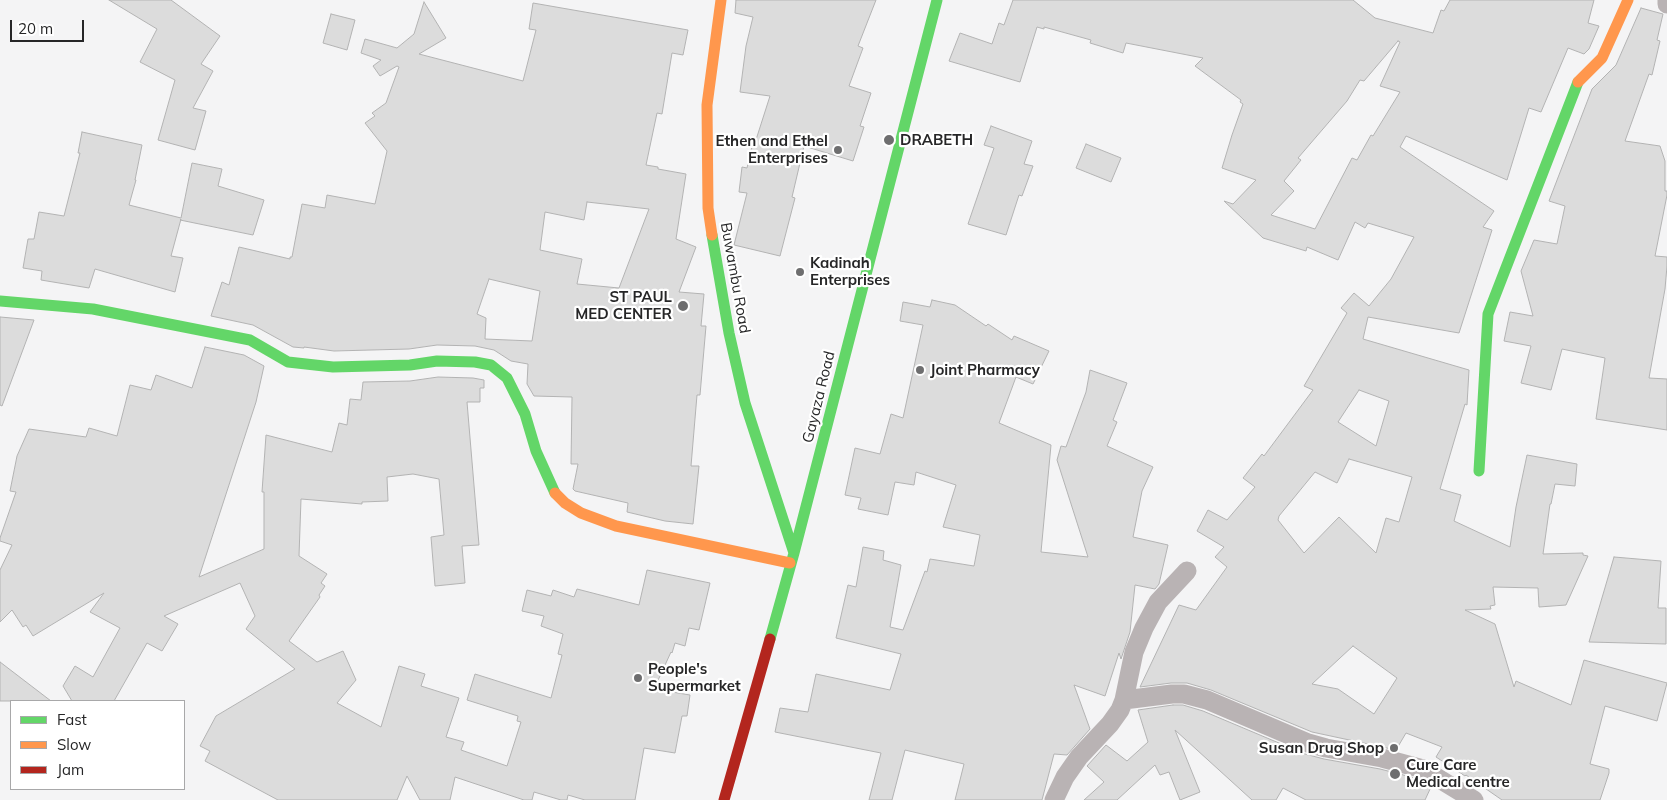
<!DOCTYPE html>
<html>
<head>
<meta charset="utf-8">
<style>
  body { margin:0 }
  #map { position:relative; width:1667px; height:800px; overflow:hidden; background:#f4f4f5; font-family:Mulish,sans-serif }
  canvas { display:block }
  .legend { position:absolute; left:10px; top:700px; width:175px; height:90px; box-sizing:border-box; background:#fff; border:1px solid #a8a8a9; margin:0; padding:6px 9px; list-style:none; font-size:15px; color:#262627 }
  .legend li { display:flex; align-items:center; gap:10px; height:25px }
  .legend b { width:25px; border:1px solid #a8a8a9 }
  .scale { position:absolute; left:10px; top:20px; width:74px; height:22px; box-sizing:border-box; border:2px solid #262627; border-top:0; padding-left:6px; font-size:15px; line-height:18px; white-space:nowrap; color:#262627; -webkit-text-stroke:4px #fff; paint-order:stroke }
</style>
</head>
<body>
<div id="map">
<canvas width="1667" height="800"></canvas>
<ul class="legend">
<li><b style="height:6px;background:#63d668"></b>Fast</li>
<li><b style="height:6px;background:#ff974d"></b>Slow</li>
<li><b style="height:6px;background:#b3261e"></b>Jam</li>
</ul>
<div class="scale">20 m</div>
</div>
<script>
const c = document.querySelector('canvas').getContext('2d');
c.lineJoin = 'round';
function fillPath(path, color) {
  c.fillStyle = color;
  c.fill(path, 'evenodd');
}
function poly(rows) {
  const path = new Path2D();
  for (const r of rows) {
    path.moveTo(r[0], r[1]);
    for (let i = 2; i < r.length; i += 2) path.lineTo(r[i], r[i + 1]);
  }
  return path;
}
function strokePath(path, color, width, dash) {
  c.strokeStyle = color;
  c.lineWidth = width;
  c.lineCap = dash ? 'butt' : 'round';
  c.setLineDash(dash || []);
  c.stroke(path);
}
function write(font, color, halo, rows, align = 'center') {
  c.font = font + ' Mulish,sans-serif';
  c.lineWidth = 4.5;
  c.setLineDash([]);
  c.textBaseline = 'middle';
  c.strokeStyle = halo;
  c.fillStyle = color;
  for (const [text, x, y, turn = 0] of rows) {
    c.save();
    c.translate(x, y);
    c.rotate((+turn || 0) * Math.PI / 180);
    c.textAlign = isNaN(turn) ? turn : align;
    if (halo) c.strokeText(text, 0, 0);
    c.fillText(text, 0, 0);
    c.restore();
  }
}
const building = poly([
  [109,0,171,0,220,36,201,64,213,71,193,108,206,111,195,150,158,140,175,80,140,62,157,29,109,0],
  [736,0,876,0,858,46,863,48,849,86,871,93,860,126,864,127,853,161,804,146,792,197,795,198,780,256,734,245,747,193,739,192,742,167,747,168,752,146,754,146,770,96,740,92,746,46,753,17,735,13,736,0],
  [1013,0,1353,0,1375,18,1433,33,1441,10,1444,11,1450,0,1594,0,1588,23,1599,26,1589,49,1584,54,1568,48,1541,112,1529,108,1507,180,1406,136,1400,147,1494,211,1483,227,1492,230,1459,333,1368,317,1363,339,1469,370,1467,405,1465,404,1440,489,1461,495,1454,521,1510,547,1516,507,1527,455,1577,464,1575,486,1555,484,1551,504,1550,504,1543,554,1583,553,1583,555,1588,556,1566,605,1539,607,1538,588,1493,587,1495,605,1490,606,1491,609,1465,610,1495,624,1514,687,1516,681,1571,705,1584,660,1667,683,1657,721,1605,706,1590,764,1609,769,1609,773,1600,800,1502,800,1466,775,1465,776,1436,757,1442,747,1406,733,1396,750,1312,732,1211,690,1187,683,1171,683,1140,687,1179,605,1196,610,1227,567,1215,557,1224,547,1197,531,1208,510,1227,520,1255,487,1243,478,1262,454,1264,456,1313,390,1304,386,1347,313,1341,308,1354,293,1369,306,1391,279,1414,237,1368,223,1365,228,1355,222,1338,260,1307,247,1306,251,1263,238,1224,201,1233,204,1256,180,1222,168,1232,135,1243,104,1240,102,1241,100,1195,66,1203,58,1126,43,1123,53,1090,43,1091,40,1044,27,1044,29,1037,27,1020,82,949,61,960,33,992,44,999,23,1004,25,1013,0],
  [1398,41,1400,42,1380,86,1400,92,1373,136,1371,135,1357,160,1352,158,1315,229,1271,215,1294,191,1284,181,1301,160,1298,158,1347,101,1360,80,1364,81,1398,41],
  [1359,390,1389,401,1376,446,1338,422,1359,390],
  [1349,459,1412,477,1399,522,1386,518,1376,553,1339,517,1304,553,1278,520,1279,516,1315,472,1337,483,1349,459],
  [1353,646,1397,678,1374,714,1338,689,1312,684,1353,646],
  [424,2,446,38,419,54,523,81,536,30,529,29,533,3,688,30,683,55,672,53,662,114,657,113,646,165,658,167,658,169,686,174,676,239,696,247,679,292,704,294,701,326,706,326,700,395,697,395,691,466,699,466,693,524,665,521,627,512,628,503,575,491,573,489,578,464,571,464,572,397,534,396,527,384,528,364,511,361,494,350,475,346,437,345,409,349,334,351,304,347,304,348,293,347,253,325,211,316,222,282,229,285,239,247,290,259,290,257,292,257,302,204,325,208,327,195,375,204,387,151,365,123,375,116,372,113,386,103,399,67,397,66,380,76,373,66,381,60,361,53,365,39,397,48,414,34,424,2],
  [587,202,649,209,619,288,577,284,582,259,540,250,545,212,584,220,587,202],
  [489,279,540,291,532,341,485,339,486,318,477,314,489,279],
  [1641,8,1663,14,1657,40,1660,41,1652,75,1649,74,1625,141,1660,146,1665,161,1665,191,1667,191,1667,195,1655,256,1667,257,1667,266,1665,289,1649,378,1667,379,1667,430,1596,419,1605,358,1562,349,1551,390,1521,383,1531,346,1504,341,1510,312,1533,316,1521,271,1534,240,1557,244,1565,206,1549,201,1592,89,1616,65,1641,8],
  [331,14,355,20,347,50,323,43,331,14],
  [991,126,1032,141,1024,164,1033,166,1022,196,1019,195,1006,235,968,224,994,148,984,145,991,126],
  [82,132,142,145,135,180,136,180,129,205,181,218,192,163,222,169,218,186,264,200,253,235,180,220,181,219,171,256,183,258,175,292,95,269,89,288,41,280,42,271,23,268,28,239,34,239,39,212,64,216,80,153,78,153,82,132],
  [1086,144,1121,158,1111,182,1076,168,1086,144],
  [932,300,955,305,986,326,988,324,1012,340,1014,336,1049,351,1033,384,1016,377,999,423,1051,445,1041,552,1088,557,1057,460,1061,446,1066,447,1086,392,1090,370,1127,383,1113,420,1117,422,1107,446,1153,467,1142,491,1133,537,1168,545,1159,584,1155,589,1135,585,1130,632,1121,659,1119,653,1105,696,1074,685,1090,729,1067,755,1054,754,1042,800,955,800,964,764,905,750,892,800,869,800,881,753,775,732,780,708,808,712,816,674,890,690,901,654,836,638,848,585,856,587,863,547,884,551,883,560,901,565,890,627,903,630,925,571,927,572,930,559,974,566,980,535,943,527,956,485,916,472,914,485,895,482,888,515,858,509,861,498,845,495,855,448,880,454,891,414,903,418,923,325,900,321,903,302,930,307,932,300],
  [0,317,34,320,2,406,0,405,0,317],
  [205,347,244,355,264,366,256,402,199,577,264,549,264,492,262,492,266,435,332,452,339,423,347,425,350,399,361,400,363,382,410,381,438,377,473,378,484,380,484,388,480,388,480,402,467,402,479,545,462,546,465,583,435,586,431,537,444,535,439,479,413,474,387,477,388,501,362,502,362,504,301,499,299,556,327,574,321,583,325,586,319,595,320,597,289,641,317,662,343,651,356,680,337,703,381,727,399,666,425,674,421,686,459,698,446,737,464,742,461,750,507,766,521,722,517,721,518,716,467,700,475,674,551,698,562,655,558,654,563,634,541,626,544,616,522,611,527,590,551,596,553,590,574,597,577,589,639,605,647,570,710,583,699,630,689,628,685,646,675,643,672,653,671,652,654,689,690,695,687,716,682,716,675,753,644,748,635,800,585,800,568,795,567,800,561,800,534,792,532,800,524,800,455,777,450,800,420,800,407,776,397,800,278,800,205,761,210,751,200,746,216,716,295,669,246,629,255,616,240,583,164,616,178,624,162,651,147,643,114,701,72,701,63,686,75,666,93,677,120,628,90,612,104,593,33,636,26,625,23,627,12,610,0,622,0,570,12,545,0,541,0,538,16,492,10,491,17,456,29,429,86,437,89,428,117,436,130,385,151,390,156,375,192,388,205,347],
  [1614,557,1661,561,1658,608,1666,608,1666,644,1589,642,1614,557],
  [0,662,51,701,0,701,0,662],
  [1173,705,1183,705,1203,711,1305,754,1324,759,1380,769,1419,779,1431,787,1425,800,1306,800,1283,788,1276,800,1252,800,1175,730,1200,792,1180,800,1169,772,1160,775,1155,765,1117,800,1084,800,1104,782,1087,766,1106,745,1127,761,1148,742,1138,710,1173,705]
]);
fillPath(building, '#dcdcdc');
strokePath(building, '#b3b3b3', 1);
strokePath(poly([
  [1667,0,1667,4],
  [1124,700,1172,694,1184,694,1207,700,1308,743,1326,748,1382,758,1423,769,1474,800],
  [1054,800,1065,777,1079,757,1110,724,1120,710,1124,700,1134,652,1144,628,1158,602,1187,571]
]), '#b9b3b4', 19);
strokePath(poly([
  [712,235,729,333,745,403,794,553],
  [0,301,93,309,250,340,288,362,333,367,410,365,437,361,475,362,491,365,507,378,525,414,536,451,555,493],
  [1479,471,1488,314,1578,82],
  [770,639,794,553,937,0]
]), '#63d668', 11);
strokePath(poly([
  [1578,82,1602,58,1628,0],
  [712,235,708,208,707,105,721,0],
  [555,493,565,503,581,513,616,526,790,563]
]), '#ff974d', 11);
strokePath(poly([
  [724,800,770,639]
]), '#b3261e', 11);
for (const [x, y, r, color] of [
  [889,140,6,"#6e6e6f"],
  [838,150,5,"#6e6e6f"],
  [800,272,5,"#6e6e6f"],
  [683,306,6,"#6e6e6f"],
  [920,370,5,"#6e6e6f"],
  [638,678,5,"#6e6e6f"],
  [1394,748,5,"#6e6e6f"],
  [1395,774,6,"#6e6e6f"]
]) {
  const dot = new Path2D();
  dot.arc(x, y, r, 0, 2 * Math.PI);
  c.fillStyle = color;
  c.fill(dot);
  strokePath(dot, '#fff', 2);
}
write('bold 15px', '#262627', '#fff', [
  ["DRABETH",900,140],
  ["Ethen and Ethel",828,141,"right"],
  ["Enterprises",828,158,"right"],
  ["Kadinah",810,263],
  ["Enterprises",810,280],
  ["ST PAUL",672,297,"right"],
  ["MED CENTER",672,314,"right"],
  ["Joint Pharmacy",930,370],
  ["People's",648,669],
  ["Supermarket",648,686],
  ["Susan Drug Shop",1384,748,"right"],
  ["Cure Care",1406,765],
  ["Medical centre",1406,782]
], 'left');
write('15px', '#262627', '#fff', [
  ["Buwambu Road",735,278,80],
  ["Gayaza Road",819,397,-76]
]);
</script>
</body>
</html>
